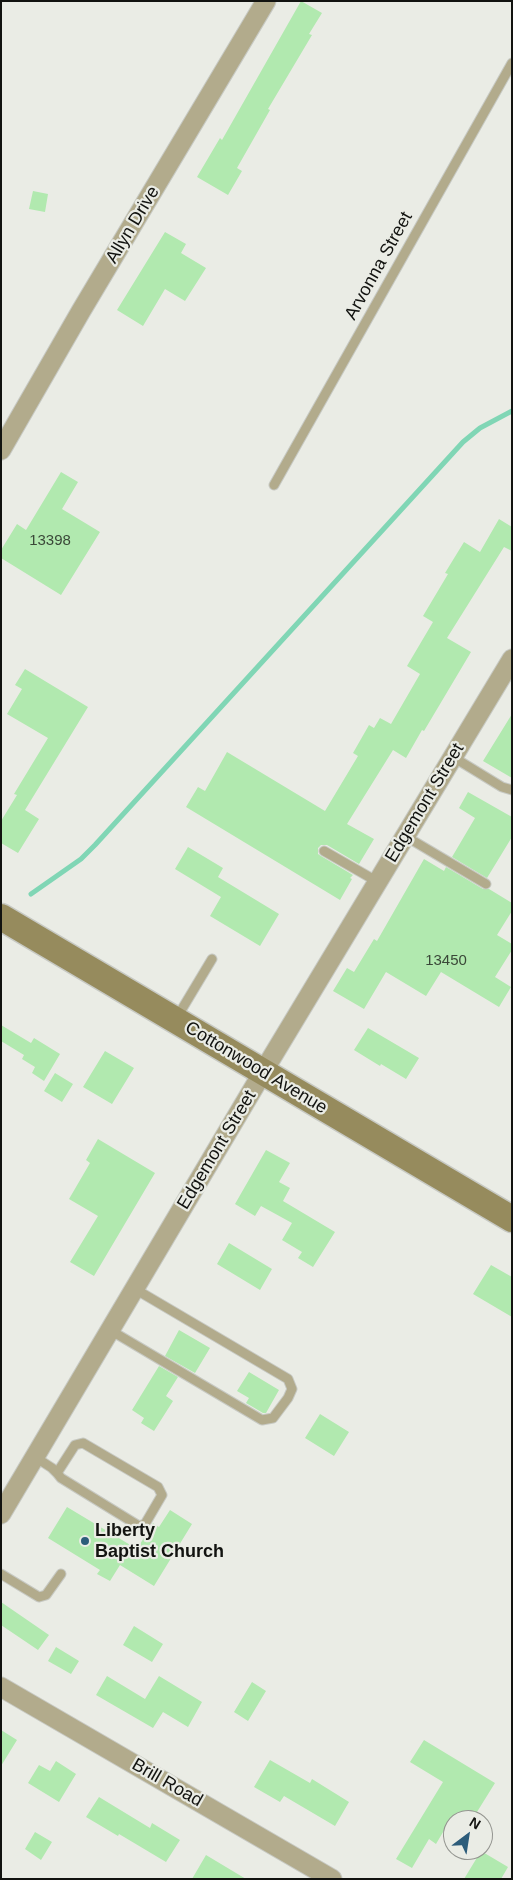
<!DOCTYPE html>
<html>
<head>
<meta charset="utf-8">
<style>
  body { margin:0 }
  #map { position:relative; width:513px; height:1880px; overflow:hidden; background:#eaece5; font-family:Helvetica,sans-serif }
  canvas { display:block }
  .frame { position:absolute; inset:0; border:2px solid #121310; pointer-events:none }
  .north { position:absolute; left:443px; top:1810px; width:50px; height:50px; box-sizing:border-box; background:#eaece5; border:1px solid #949590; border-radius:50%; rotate:31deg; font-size:14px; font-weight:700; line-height:20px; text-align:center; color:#121310 }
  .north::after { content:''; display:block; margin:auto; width:18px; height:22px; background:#2c5c7a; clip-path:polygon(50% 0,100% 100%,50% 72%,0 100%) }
</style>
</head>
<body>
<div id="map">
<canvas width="513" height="1880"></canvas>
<div class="frame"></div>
<div class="north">N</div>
</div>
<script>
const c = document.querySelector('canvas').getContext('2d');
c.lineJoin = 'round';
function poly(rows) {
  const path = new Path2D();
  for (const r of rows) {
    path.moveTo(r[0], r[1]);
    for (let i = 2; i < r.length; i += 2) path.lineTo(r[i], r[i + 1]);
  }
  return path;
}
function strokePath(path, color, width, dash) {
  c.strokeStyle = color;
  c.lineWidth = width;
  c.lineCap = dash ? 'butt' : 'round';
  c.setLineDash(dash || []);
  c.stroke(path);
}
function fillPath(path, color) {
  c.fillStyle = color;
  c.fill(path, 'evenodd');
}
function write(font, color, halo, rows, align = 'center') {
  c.font = font + ' Helvetica,sans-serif';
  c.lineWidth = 4.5;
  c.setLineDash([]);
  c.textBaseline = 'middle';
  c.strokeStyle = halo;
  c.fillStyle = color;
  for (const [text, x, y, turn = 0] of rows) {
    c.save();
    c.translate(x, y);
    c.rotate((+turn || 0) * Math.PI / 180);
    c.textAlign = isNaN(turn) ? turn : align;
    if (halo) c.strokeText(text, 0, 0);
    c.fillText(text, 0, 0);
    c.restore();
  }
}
strokePath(poly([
  [31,894,81,859,95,845,463,442,480,428,512,411]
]), '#80d6b5', 5);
fillPath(poly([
  [301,1,322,13,309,34,312,35,268,109,270,110,237,168,242,171,228,195,197,177,220,138,222,140],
  [33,191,48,194,45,212,29,209],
  [165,232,186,244,181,253,206,268,185,301,165,289,143,326,117,310],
  [61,472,78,482,62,509,100,532,61,595,1,558,1,550,17,524,26,530],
  [499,519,512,527,512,551,504,547,447,638,471,652,424,731,422,730,406,758,393,750,347,824,374,839,359,864,327,845,321,845,318,848,318,854,321,856,353,875,350,878,352,879,340,900,186,807,198,787,205,791,227,752,325,811,358,756,353,753,369,725,374,728,380,718,391,724,420,674,407,666,433,622,423,616,448,574,445,573,464,542,480,552],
  [25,669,88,707,25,810,39,819,18,853,1,843,1,821,17,795,14,794,48,738,7,714,22,689,15,685],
  [512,714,512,778,483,761],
  [468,792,512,817,512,837,487,878,452,857,475,818,459,808],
  [188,847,223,868,218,877,279,914,260,946,210,916,221,897,175,869],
  [424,859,444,871,446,867,483,889,489,889,512,903,512,911,497,935,512,944,512,950,495,977,511,987,499,1007,441,972,426,996,386,972,364,1009,333,991,347,968,354,972,374,939,377,941],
  [1,1025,31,1043,34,1038,60,1054,44,1081,32,1073,35,1067,22,1059,24,1055,1,1041],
  [368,1028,419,1058,406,1079,381,1064,380,1066,354,1050],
  [105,1051,134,1068,112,1104,83,1087],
  [55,1073,73,1084,62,1102,44,1091],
  [98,1139,155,1173,94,1276,70,1262,98,1216,69,1199,90,1163,86,1160],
  [266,1150,290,1163,279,1182,290,1188,283,1201,335,1232,313,1267,298,1258,302,1252,282,1240,292,1223,261,1206,255,1216,235,1204],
  [229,1243,272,1269,260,1290,217,1264],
  [491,1265,512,1277,512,1317,473,1294],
  [179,1330,210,1348,195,1373,165,1356],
  [159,1366,178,1377,166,1396,173,1401,154,1431,141,1423,144,1418,132,1410],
  [249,1372,279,1390,266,1413,263,1413,246,1403,249,1398,237,1391],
  [320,1414,349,1432,334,1456,305,1438],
  [67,1507,137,1549,153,1523,159,1527,170,1510,192,1524,154,1586,120,1565,110,1581,97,1574,100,1570,48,1538],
  [1,1602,49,1635,38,1650,1,1625],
  [134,1626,163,1644,152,1662,123,1645],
  [56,1647,79,1661,71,1674,48,1661],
  [107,1676,145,1699,159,1676,202,1702,188,1727,163,1712,153,1728,96,1695],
  [252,1682,266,1691,248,1721,234,1712],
  [1,1730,17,1740,1,1766],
  [424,1740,495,1783,472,1820,453,1820,453,1831,446,1827,436,1844,429,1839,412,1868,396,1859,443,1782,410,1762],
  [270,1760,310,1783,312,1779,349,1802,335,1826,284,1796,280,1802,254,1787],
  [56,1761,76,1774,59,1802,28,1783,39,1765,50,1771],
  [99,1797,150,1828,152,1823,180,1840,166,1862,119,1834,118,1836,86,1817],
  [35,1832,52,1842,41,1860,25,1849],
  [481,1851,508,1867,501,1879,464,1879],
  [206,1855,246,1879,192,1879]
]), '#b1e9af');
const lane = poly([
  [274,485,512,63],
  [453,757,502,787,512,790],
  [405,836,486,884],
  [324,851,378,882],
  [176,1019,212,959],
  [110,1330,262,1420,273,1418,288,1398,292,1389,288,1379,135,1289],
  [35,1457,52,1468,57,1473,61,1478,139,1526,145,1524,162,1495,158,1487,83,1443,75,1445,57,1473],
  [1,1574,39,1597,46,1595,61,1574]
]);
const street = poly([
  [1,450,81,311,266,1],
  [1,1514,263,1072,512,659],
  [1,1687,332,1879]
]);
const secondary = poly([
  [1,917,512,1219]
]);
strokePath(lane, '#c7c9c3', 11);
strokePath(street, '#c7c9c3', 21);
strokePath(secondary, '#c7c9c3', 29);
strokePath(lane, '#b2ab8c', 9);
strokePath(street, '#b2ab8c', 19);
strokePath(secondary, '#968b5d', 26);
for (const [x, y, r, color] of [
  [85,1541,5,"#2c5c7a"]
]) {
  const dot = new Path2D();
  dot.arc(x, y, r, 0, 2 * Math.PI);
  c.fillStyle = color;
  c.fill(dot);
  strokePath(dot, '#eaece5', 2);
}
write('15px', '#3a4838', null, [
  ["13398",50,541],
  ["13450",446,961]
]);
write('18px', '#121310', '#eaece5', [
  ["Allyn Drive",133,225,-59],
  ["Arvonna Street",379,266,-61],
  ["Edgemont Street",425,803,-59],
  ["Cottonwood Avenue",256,1068,31],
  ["Edgemont Street",217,1150,-59],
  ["Brill Road",167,1783,30]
]);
write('bold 18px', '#121310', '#eaece5', [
  ["Liberty",95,1531],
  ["Baptist Church",95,1552]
], 'left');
</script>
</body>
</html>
